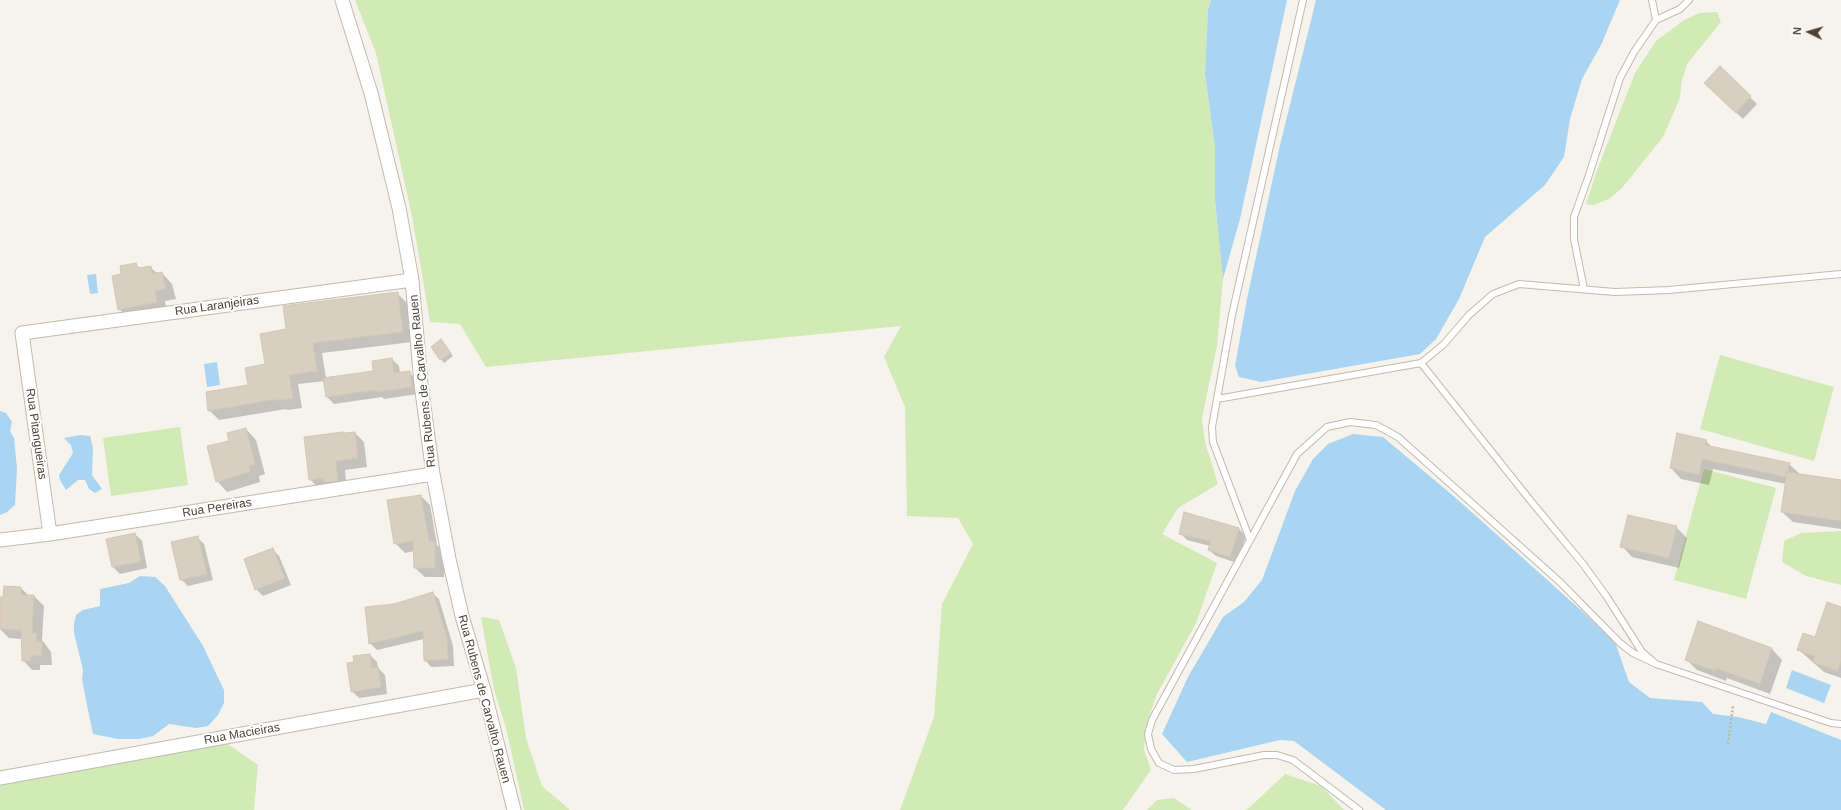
<!DOCTYPE html>
<html>
<head>
<meta charset="utf-8">
<style>
  body { margin:0 }
  #map { position:relative; width:1841px; height:810px; overflow:hidden; background:#f6f3ec; font-family:Helvetica,sans-serif }
  canvas { display:block }
  .north { position:absolute; left:1789px; top:12px; width:40px; height:40px; -webkit-text-stroke:3px #fff; paint-order:stroke; rotate:275deg; font-size:11px; font-weight:700; line-height:16px; text-align:center; color:#4b4439 }
  .north::after { content:''; display:block; margin:auto; width:14px; height:18px; background:#4b4439; clip-path:polygon(50% 0,100% 100%,50% 72%,0 100%) }
</style>
</head>
<body>
<div id="map">
<canvas width="1841" height="810"></canvas>
<div class="north">N</div>
</div>
<script>
const c = document.querySelector('canvas').getContext('2d');
c.lineJoin = 'round';
function fillPath(path, color) {
  c.fillStyle = color;
  c.fill(path, 'evenodd');
}
function poly(rows) {
  const path = new Path2D();
  for (const r of rows) {
    path.moveTo(r[0], r[1]);
    for (let i = 2; i < r.length; i += 2) path.lineTo(r[i], r[i + 1]);
  }
  return path;
}
function strokePath(path, color, width, dash) {
  c.strokeStyle = color;
  c.lineWidth = width;
  c.lineCap = dash ? 'butt' : 'round';
  c.setLineDash(dash || []);
  c.stroke(path);
}
function write(font, color, halo, rows, align = 'center') {
  c.font = font + ' Helvetica,sans-serif';
  c.lineWidth = 4;
  c.setLineDash([]);
  c.textBaseline = 'middle';
  c.strokeStyle = halo;
  c.fillStyle = color;
  for (const [text, x, y, turn = 0] of rows) {
    c.save();
    c.translate(x, y);
    c.rotate((+turn || 0) * Math.PI / 180);
    c.textAlign = isNaN(turn) ? turn : align;
    if (halo) c.strokeText(text, 0, 0);
    c.fillText(text, 0, 0);
    c.restore();
  }
}
fillPath(poly([
  [355,0,1211,0,1208,10,1205,74,1215,147,1215,201,1223,279,1217,346,1202,418,1205,442,1218,484,1178,508,1162,534,1217,563,1196,623,1157,694,1146,726,1144,750,1151,770,1123,810,900,810,934,717,942,604,973,544,958,518,907,516,905,407,884,357,901,326,486,367,460,324,430,322,412,216,376,53],
  [1717,12,1721,22,1687,64,1682,80,1680,98,1663,137,1622,188,1609,199,1593,205,1586,204,1596,173,1635,73,1656,41,1684,20,1700,13],
  [1720,355,1834,387,1814,461,1700,429],
  [180,427,188,485,111,496,103,438],
  [1704,469,1776,488,1746,599,1674,580],
  [1841,531,1841,585,1806,576,1782,562,1784,541,1801,533],
  [481,617,499,620,516,668,526,738,542,786,570,810,524,810,506,728,494,690],
  [219,738,258,765,254,810,0,810,0,770],
  [1285,774,1321,786,1344,810,1244,810,1249,808],
  [1174,798,1192,810,1147,810,1157,800]
]), '#d2eab5');
fillPath(poly([
  [1211,0,1287,0,1240,219,1223,279,1215,201,1215,147,1205,74,1208,10],
  [1316,0,1620,0,1601,45,1582,79,1570,119,1564,157,1545,185,1485,237,1459,299,1436,339,1420,354,1261,382,1239,377,1235,366,1247,299,1280,145],
  [96,274,98,293,90,294,87,275],
  [217,362,220,385,207,387,204,364],
  [0,411,6,413,12,422,10,431,14,438,17,468,15,505,7,512,0,515],
  [1353,434,1383,437,1457,499,1583,612,1615,642,1629,682,1650,698,1702,702,1713,714,1738,717,1766,724,1771,712,1841,740,1841,810,1386,810,1294,741,1280,740,1187,762,1162,734,1188,677,1223,617,1244,602,1262,580,1295,491,1313,459,1328,444],
  [80,435,90,436,93,448,92,475,102,489,95,493,89,489,85,480,78,480,66,490,60,480,59,475,73,453,71,445,64,438],
  [140,576,155,577,165,586,203,646,224,690,224,703,218,715,208,726,196,728,169,724,153,736,139,739,118,739,93,734,87,705,82,679,83,670,74,633,74,624,76,615,83,610,100,606,100,589,129,583],
  [1792,670,1831,685,1824,703,1786,688]
]), '#a9d4f2');
fillPath(poly([
  [1720,68,1757,104,1743,119,1712,90],
  [136,264,141,269,150,267,158,274,162,273,172,284,176,299,165,301,167,312,130,320,119,309,123,275],
  [397,293,407,303,412,342,322,353,326,378,374,372,392,359,399,366,400,373,409,372,416,379,418,394,384,399,382,397,334,404,327,397,325,381,298,384,302,408,287,410,286,409,219,420,209,410,249,386,267,365,287,330],
  [441,340,453,356,444,363,441,359],
  [246,429,256,440,265,474,259,476,260,482,227,492,217,481,230,442],
  [355,433,364,442,367,467,345,470,347,490,319,489,310,479],
  [1706,441,1713,448,1789,464,1800,474,1841,481,1841,529,1793,522,1782,512,1786,484,1713,469,1709,485,1681,479,1671,468],
  [421,496,430,505,437,545,444,552,444,577,425,577,415,568,415,551,405,553,395,543],
  [1676,527,1687,538,1679,568,1632,557,1622,546],
  [1239,529,1246,536,1237,563,1216,556,1209,550,1210,546,1187,540,1180,533],
  [135,534,142,541,147,568,120,574,113,567],
  [197,537,204,544,213,580,188,586,181,579],
  [272,549,279,556,291,585,263,596,256,589],
  [21,588,29,596,34,596,44,606,42,640,51,652,52,665,40,665,40,670,32,670,23,660,22,639,9,638,0,629,0,610,4,598],
  [432,593,439,599,453,646,454,666,431,667,425,660,424,639,377,650,370,643,394,605],
  [1841,608,1841,678,1824,672,1799,650,1815,639],
  [1699,623,1772,649,1782,660,1770,694,1727,678,1726,681,1697,670,1686,659],
  [370,655,377,662,378,668,385,675,387,694,359,698,352,691,355,663]
]), '#0003');
const building = poly([
  [1720,66,1751,96,1736,113,1704,83,1720,66],
  [136,263,138,268,151,266,152,274,162,272,166,289,155,291,157,302,118,310,112,276,121,274,120,266,136,263],
  [398,292,403,332,313,343,317,371,289,375,293,398,277,401,276,399,208,411,206,392,248,385,245,368,265,364,260,334,286,329,283,306,398,292],
  [441,339,451,353,440,360,431,347,441,339],
  [392,358,394,373,410,371,412,387,376,392,376,390,326,397,323,378,373,371,372,361,392,358],
  [246,428,255,464,249,466,250,472,216,482,207,446,229,441,227,433,246,428],
  [343,432,344,433,355,432,358,458,336,461,338,481,324,482,323,478,309,480,304,437,343,432],
  [1677,433,1707,440,1705,445,1790,463,1786,477,1702,459,1699,475,1670,468,1677,433],
  [1787,472,1841,480,1841,521,1781,512,1787,472],
  [421,495,429,541,435,541,435,568,414,568,413,541,394,544,387,500,421,495],
  [1184,512,1239,528,1230,557,1208,550,1211,541,1179,534,1184,512],
  [1628,515,1677,526,1669,558,1620,547,1628,515],
  [135,533,141,562,112,567,106,539,135,533],
  [198,536,207,574,180,580,171,542,198,536],
  [273,548,285,578,255,590,244,559,273,548],
  [4,586,21,587,21,595,34,595,32,633,36,633,37,642,42,641,42,655,31,656,31,661,22,661,21,630,0,629,0,597,3,597,4,586],
  [433,592,447,638,448,659,424,661,423,631,369,644,365,607,394,604,433,592],
  [1827,602,1841,607,1841,662,1838,671,1813,662,1815,656,1797,650,1803,633,1815,637,1827,602],
  [1698,621,1772,648,1760,684,1716,668,1715,671,1685,660,1698,621],
  [370,654,372,668,378,667,381,687,351,692,347,663,354,662,353,656,370,654]
]);
fillPath(building, '#d8cfc1');
strokePath(building, '#d3c7b4', 1);
const service = poly([
  [1303,0,1232,315,1217,399,1421,363,1443,345,1469,315,1493,294,1519,284,1615,292,1669,290,1841,274],
  [1652,0,1656,20],
  [1584,289,1574,239,1574,217,1589,175,1620,78,1634,52,1656,20,1680,9,1689,0],
  [1421,363,1530,500,1583,564,1607,597,1642,652,1656,664,1831,723,1841,724],
  [1217,399,1212,427,1213,442,1250,540],
  [1359,810,1293,760,1277,755,1264,755,1194,769,1174,770,1159,763,1151,749,1148,734,1152,720,1297,454,1327,427,1350,422,1376,425,1398,437,1561,583,1620,643,1633,653,1656,664]
]);
const minor = poly([
  [342,0,371,93,399,208,412,280,421,384,433,474,449,559,462,616,484,690,514,810],
  [50,534,22,333,412,280],
  [0,540,50,534,433,474],
  [0,778,484,690]
]);
strokePath(service, '#c2bbae', 8);
strokePath(minor, '#c2bbae', 15);
strokePath(poly([
  [1728,744,1733,706]
]), '#c4b79f', 2.5, [2, 2]);
strokePath(service, '#fff', 6);
strokePath(minor, '#fff', 13);
write('12px', '#4b4439', '#fff', [
  ["Rua Laranjeiras",217,306,-8],
  ["Rua Rubens de Carvalho Rauen",423,381,-96],
  ["Rua Pitangueiras",36,434,82],
  ["Rua Pereiras",217,508,-9],
  ["Rua Rubens de Carvalho Rauen",484,699,75],
  ["Rua Macieiras",242,734,-10]
]);
</script>
</body>
</html>
